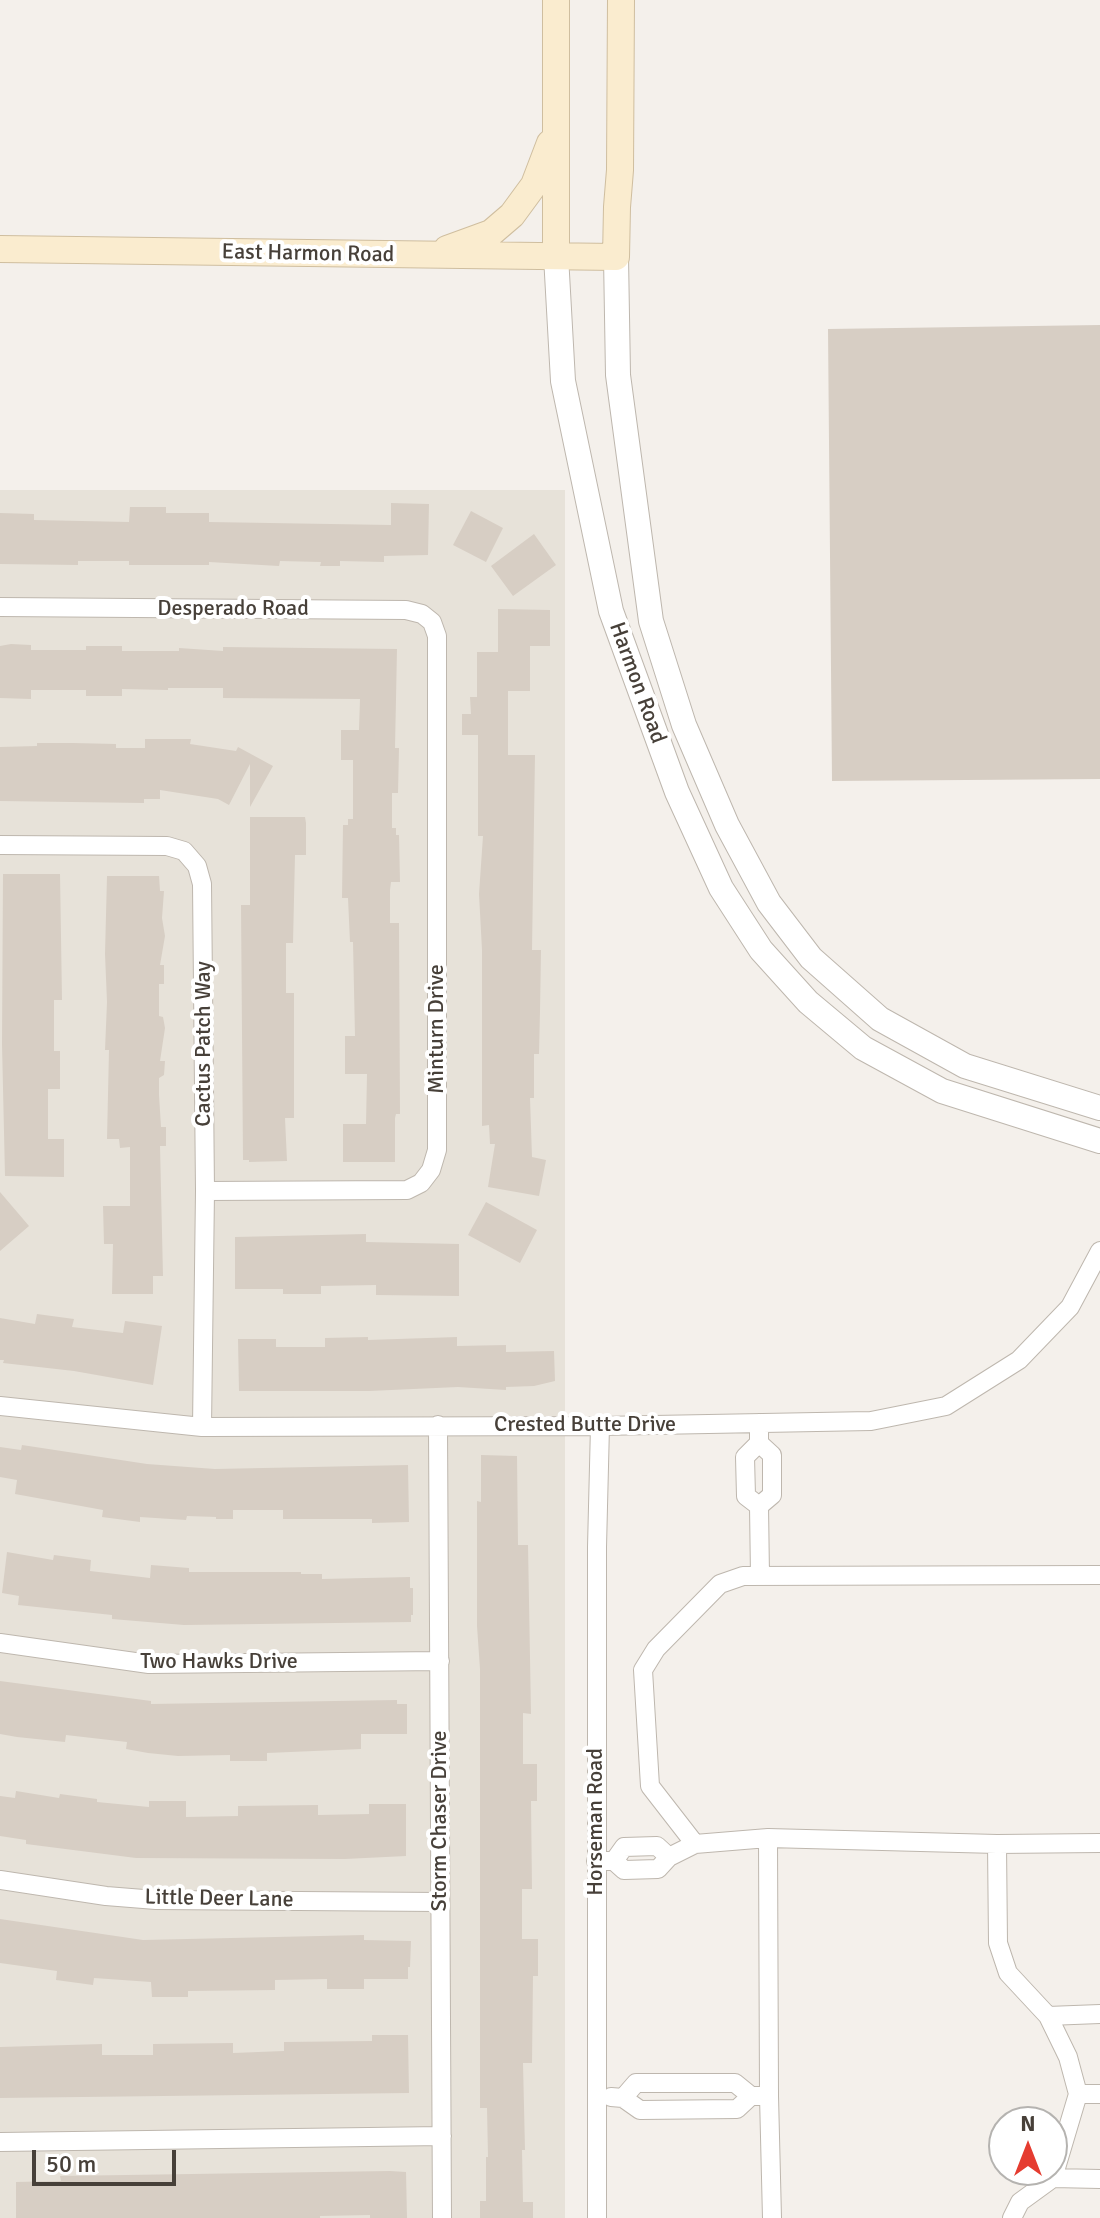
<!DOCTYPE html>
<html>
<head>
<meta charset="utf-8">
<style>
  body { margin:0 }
  #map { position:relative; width:1100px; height:2218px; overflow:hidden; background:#f4f0eb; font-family:Signika,sans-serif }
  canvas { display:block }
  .north { position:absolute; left:988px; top:2106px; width:80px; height:80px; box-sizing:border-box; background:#fff; border:2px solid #b5b3b0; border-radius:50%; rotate:0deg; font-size:22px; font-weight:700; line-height:32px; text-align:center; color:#474039 }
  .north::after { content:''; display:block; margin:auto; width:28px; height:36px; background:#e53c30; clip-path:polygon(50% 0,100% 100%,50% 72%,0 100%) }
  .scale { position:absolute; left:32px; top:2150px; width:144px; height:36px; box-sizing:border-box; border:4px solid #474039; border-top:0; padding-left:10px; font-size:24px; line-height:28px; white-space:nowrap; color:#474039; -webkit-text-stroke:6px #fff; paint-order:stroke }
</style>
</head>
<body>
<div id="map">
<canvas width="1100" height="2218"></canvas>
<div class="north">N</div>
<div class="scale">50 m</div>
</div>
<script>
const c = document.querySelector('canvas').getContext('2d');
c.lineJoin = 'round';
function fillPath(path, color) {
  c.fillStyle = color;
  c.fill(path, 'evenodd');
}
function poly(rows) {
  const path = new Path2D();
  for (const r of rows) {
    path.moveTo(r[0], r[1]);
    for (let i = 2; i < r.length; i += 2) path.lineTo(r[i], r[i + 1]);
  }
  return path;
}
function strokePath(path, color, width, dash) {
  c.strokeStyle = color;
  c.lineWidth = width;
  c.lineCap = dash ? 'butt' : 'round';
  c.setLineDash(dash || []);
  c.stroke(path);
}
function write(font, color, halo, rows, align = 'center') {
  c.font = font + ' Signika,sans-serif';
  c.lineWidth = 8;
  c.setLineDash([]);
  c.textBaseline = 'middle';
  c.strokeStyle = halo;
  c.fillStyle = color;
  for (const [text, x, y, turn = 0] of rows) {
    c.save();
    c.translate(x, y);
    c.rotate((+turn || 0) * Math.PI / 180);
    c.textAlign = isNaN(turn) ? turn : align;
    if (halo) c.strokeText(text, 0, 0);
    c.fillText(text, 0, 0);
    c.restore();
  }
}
fillPath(poly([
  [0,490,565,490,565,2218,0,2218]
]), '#e7e2d9');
fillPath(poly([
  [1100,325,1100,779,832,781,828,329],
  [391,503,429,504,428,555,384,556,384,562,340,561,340,566,320,566,321,562,280,561,279,566,209,562,209,565,129,565,129,561,78,561,78,565,0,564,0,513,34,514,34,520,129,522,130,507,166,507,166,513,209,513,209,522,391,525],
  [471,511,503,528,486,562,453,545],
  [534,534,556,565,513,596,491,566],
  [498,609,550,610,550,646,530,646,530,691,508,691,508,755,535,755,532,950,541,950,540,1011,539,1054,534,1054,534,1098,530,1098,532,1157,546,1160,539,1196,488,1187,495,1144,490,1144,489,1125,482,1126,482,950,479,894,483,836,478,836,478,735,462,735,462,714,471,714,470,697,477,697,477,652,498,652],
  [11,644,31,645,31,650,86,650,86,646,122,646,122,651,179,651,179,648,223,651,223,647,397,649,395,748,399,748,398,793,392,793,392,828,396,828,396,835,399,835,400,882,391,882,390,890,390,923,399,923,400,1114,396,1114,395,1118,395,1162,343,1162,343,1124,366,1124,367,1074,345,1074,345,1036,355,1036,353,942,350,942,348,898,342,898,343,825,348,825,348,819,353,819,353,760,341,760,341,730,359,730,360,699,223,698,223,688,168,688,168,690,122,689,122,696,86,696,86,690,31,690,31,699,0,698,0,646],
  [145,739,191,739,190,744,236,751,238,747,273,766,250,807,250,764,229,805,218,799,160,790,160,799,144,799,144,803,0,801,0,747,37,746,37,743,73,743,116,744,116,748,145,748],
  [250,817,305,817,306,823,306,855,295,855,293,943,286,943,286,993,294,993,294,1118,285,1118,287,1161,249,1162,249,1160,243,1160,241,905,250,905],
  [3,874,60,874,62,1000,54,1000,54,1051,60,1051,60,1089,48,1089,48,1139,64,1139,64,1177,5,1176,2,1044],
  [107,876,159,876,160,891,164,891,162,918,165,936,160,965,164,965,164,984,159,984,159,1016,163,1017,165,1028,160,1061,165,1061,164,1075,159,1078,159,1095,161,1127,166,1127,166,1146,160,1146,163,1276,153,1276,153,1294,112,1294,113,1244,104,1244,103,1206,130,1206,130,1147,120,1148,119,1139,107,1139,109,1050,105,1050,107,1002,105,954],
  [0,1192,29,1226,0,1251],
  [486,1202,537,1230,520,1263,468,1235],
  [366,1234,366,1242,459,1244,459,1296,376,1295,376,1285,321,1286,321,1294,283,1294,283,1289,235,1289,235,1237],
  [37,1314,74,1319,72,1327,123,1333,125,1321,162,1326,153,1385,74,1371,3,1363,4,1360,0,1360,0,1318,35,1324],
  [368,1337,368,1340,457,1337,457,1346,506,1345,506,1352,554,1351,555,1381,534,1386,506,1387,506,1390,458,1387,369,1391,239,1391,238,1339,276,1339,276,1347,325,1347,325,1338],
  [22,1445,147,1464,215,1469,408,1465,409,1522,372,1523,372,1519,283,1519,283,1510,233,1510,233,1519,216,1519,216,1517,187,1516,186,1520,140,1517,140,1522,102,1517,103,1510,15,1494,17,1480,0,1477,0,1447,21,1450],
  [481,1455,517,1456,518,1545,528,1545,531,1714,523,1713,523,1764,537,1764,537,1801,531,1801,532,1889,522,1889,522,1939,538,1939,538,1976,533,1976,532,2063,523,2063,525,2150,522,2150,523,2202,533,2202,533,2218,480,2218,480,2201,486,2201,486,2157,488,2157,487,2108,480,2108,480,1669,477,1626,477,1501,481,1502],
  [7,1552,53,1560,54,1555,91,1560,90,1571,150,1578,151,1565,189,1568,189,1572,301,1572,301,1574,322,1574,322,1579,410,1577,410,1588,413,1588,413,1615,411,1615,411,1622,184,1625,112,1619,112,1615,18,1605,19,1596,2,1593],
  [0,1681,151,1701,151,1704,397,1700,397,1704,407,1704,407,1734,361,1734,361,1749,267,1753,267,1761,230,1761,230,1755,178,1756,148,1753,126,1749,127,1742,66,1735,65,1742,17,1737,0,1734],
  [16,1791,59,1798,60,1794,97,1799,97,1802,149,1807,149,1801,186,1801,186,1817,238,1816,238,1806,318,1805,318,1815,369,1814,369,1804,406,1804,406,1856,345,1859,136,1858,26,1844,26,1840,0,1836,0,1796,15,1798],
  [0,1919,143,1940,364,1935,364,1940,411,1941,410,1967,408,1967,408,1979,364,1979,364,1989,327,1989,327,1979,275,1980,275,1990,188,1991,188,1997,152,1997,151,1982,94,1978,93,1985,56,1980,57,1971,0,1963],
  [372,2035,408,2035,409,2093,0,2098,0,2047,102,2044,102,2055,153,2055,153,2044,233,2043,233,2053,284,2051,284,2042,372,2041],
  [390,2171,406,2172,407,2218,370,2218,370,2215,320,2216,320,2218,16,2218,16,2182,61,2181,60,2176]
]), '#d7cec4');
const minor = poly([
  [0,607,406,610,422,614,432,622,437,636,437,1150,431,1170,421,1183,407,1190,205,1191],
  [0,845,167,846,184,851,197,866,202,884,205,1191,202,1427],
  [0,1406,202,1427,600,1426,871,1421,946,1406,1019,1360,1070,1307,1100,1251],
  [759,1423,759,1443,772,1455,772,1495,759,1506,760,1576],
  [438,1425,442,2218],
  [759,1443,745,1457,746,1496,759,1506],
  [0,1643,149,1664,440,1661],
  [768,1838,769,2096],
  [695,1844,650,1786,643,1670,656,1649,720,1584,743,1576,1100,1575],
  [997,1844,1100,1843],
  [596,1861,614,1861,624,1870,658,1869,669,1857,695,1844,768,1838,997,1844,998,1943,1008,1973,1048,2016,1068,2057,1078,2094,1053,2178,1100,2179],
  [614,1861,624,1847,657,1846,669,1857],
  [0,1880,106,1896,156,1900,440,1902],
  [1048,2016,1100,2014],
  [1078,2094,1100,2094],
  [611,2097,623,2098,640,2110,737,2109,751,2096],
  [623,2098,636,2083,735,2083,751,2096,769,2096,772,2218],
  [0,2142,442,2136],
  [597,2218,597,1547,600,1426],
  [1012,2218,1020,2202,1053,2178]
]);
const tertiary = poly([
  [556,256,563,381,611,611,677,792,721,888,761,950,808,1002,863,1048,942,1091,1100,1141],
  [616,257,618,375,651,621,684,725,727,825,769,903,811,958,880,1019,965,1066,1100,1108]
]);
const secondary = poly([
  [556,0,556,256],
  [0,249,616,257,617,207,620,170,621,0],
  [447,249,491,233,512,215,534,185,550,143]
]);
strokePath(minor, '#beb7ae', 20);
strokePath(tertiary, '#beb7ae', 26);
strokePath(secondary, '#cfbe9f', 28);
strokePath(minor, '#fff', 18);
strokePath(tertiary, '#fff', 24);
strokePath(secondary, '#faeccf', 26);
write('22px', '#474039', '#fff', [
  ["East Harmon Road",308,254,1],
  ["Desperado Road",233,609],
  ["Harmon Road",637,683,70],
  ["Minturn Drive",437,1029,-90],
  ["Cactus Patch Way",204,1044,-90],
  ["Crested Butte Drive",585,1425],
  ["Two Hawks Drive",219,1662],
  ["Storm Chaser Drive",440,1821,-90],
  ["Horseman Road",596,1822,-90],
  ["Little Deer Lane",219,1899,1]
]);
</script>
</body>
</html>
